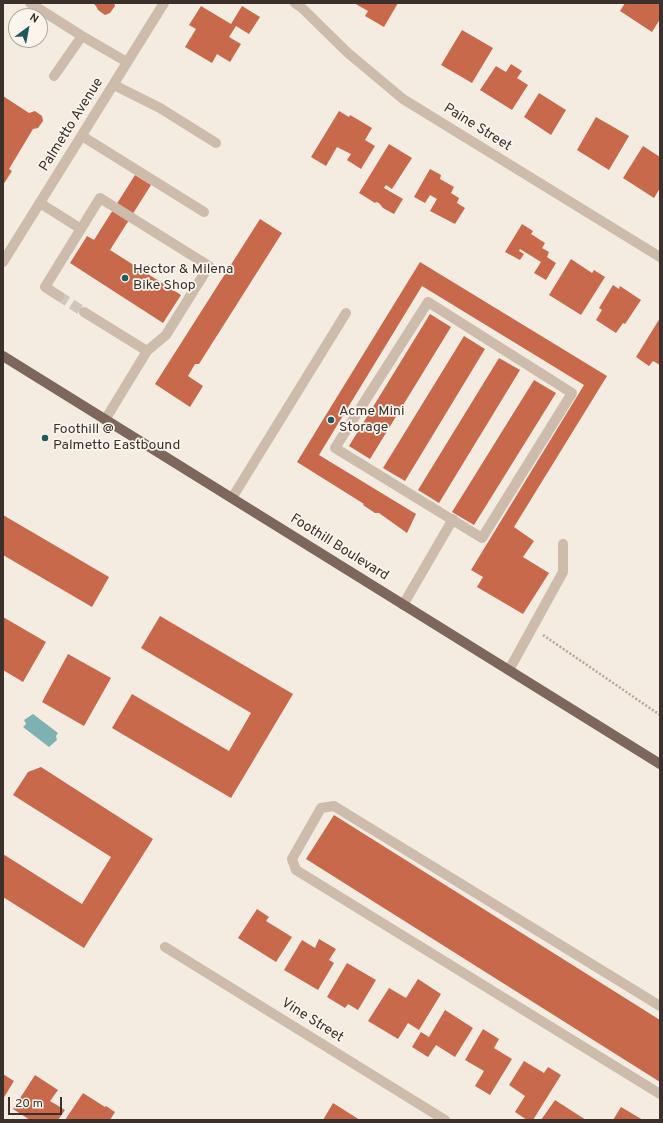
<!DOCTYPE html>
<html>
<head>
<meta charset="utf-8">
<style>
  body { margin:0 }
  #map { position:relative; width:663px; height:1123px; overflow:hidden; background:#f4ebe1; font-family:Overpass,sans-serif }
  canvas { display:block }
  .frame { position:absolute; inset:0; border:4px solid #3b302b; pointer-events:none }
  .north { position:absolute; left:8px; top:8px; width:40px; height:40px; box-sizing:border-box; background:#fbf5ee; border:1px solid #aea6a0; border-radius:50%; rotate:32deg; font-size:11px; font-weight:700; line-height:16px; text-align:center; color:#3b302b }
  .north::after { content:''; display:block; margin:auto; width:14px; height:18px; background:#1f5a5e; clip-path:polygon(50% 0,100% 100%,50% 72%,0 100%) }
  .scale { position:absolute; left:8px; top:1097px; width:54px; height:18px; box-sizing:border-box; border:2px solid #3b302b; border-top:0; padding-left:5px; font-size:12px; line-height:14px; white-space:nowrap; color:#3b302b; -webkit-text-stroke:3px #fbf5ee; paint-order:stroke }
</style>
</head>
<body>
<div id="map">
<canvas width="663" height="1123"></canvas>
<div class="frame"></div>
<div class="north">N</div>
<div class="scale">20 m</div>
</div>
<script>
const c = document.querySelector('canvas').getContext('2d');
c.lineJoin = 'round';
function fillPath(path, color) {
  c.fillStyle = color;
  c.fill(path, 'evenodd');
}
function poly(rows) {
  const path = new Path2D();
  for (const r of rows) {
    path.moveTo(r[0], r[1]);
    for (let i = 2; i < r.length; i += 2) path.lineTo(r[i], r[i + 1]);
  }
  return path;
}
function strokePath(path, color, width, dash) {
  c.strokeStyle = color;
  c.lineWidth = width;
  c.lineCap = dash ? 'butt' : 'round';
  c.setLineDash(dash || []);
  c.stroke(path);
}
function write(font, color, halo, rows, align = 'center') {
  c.font = font + ' Overpass,sans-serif';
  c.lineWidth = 3.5;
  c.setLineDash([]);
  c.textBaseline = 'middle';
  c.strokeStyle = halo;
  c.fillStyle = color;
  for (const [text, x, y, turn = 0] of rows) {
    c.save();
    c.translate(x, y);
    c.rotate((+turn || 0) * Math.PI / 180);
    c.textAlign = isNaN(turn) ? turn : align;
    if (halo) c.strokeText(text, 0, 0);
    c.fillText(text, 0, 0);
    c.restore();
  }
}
fillPath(poly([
  [33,714,58,733,56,736,57,740,49,747,23,727,26,724,24,720]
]), '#7fb0b2');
fillPath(poly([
  [93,3,114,3,115,6,110,13,105,15,98,10,96,6],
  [354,3,398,3,384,27,365,16,368,11],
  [625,3,660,3,660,19,652,32,620,11],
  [201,6,231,24,242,6,260,17,249,34,236,26,229,37,241,44,230,62,217,54,212,63,185,47,196,29,189,25],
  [462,30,493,48,472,83,441,65],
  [511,64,522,71,517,78,528,85,512,110,480,90,496,66,506,72],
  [539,93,566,110,551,135,524,117],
  [3,96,29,113,35,111,42,116,43,121,38,128,33,129,9,169,12,171,3,185],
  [339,111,349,117,350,115,372,128,365,140,375,146,361,169,347,160,351,154,337,147,326,166,311,157],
  [596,117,629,136,609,170,577,150],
  [389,144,412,158,392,189,386,185,384,188,403,199,394,214,383,208,379,203,376,202,375,203,359,193],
  [643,146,660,157,660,188,654,198,623,178],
  [430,169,441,175,440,179,454,187,451,193,459,198,457,203,465,208,455,224,430,211,437,199,430,195,425,203,414,197],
  [135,175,151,185,110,250,181,295,163,323,70,263,87,236,94,240],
  [260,219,282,233,199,364,195,364,188,376,203,386,190,407,155,384],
  [522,224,533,231,531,234,545,243,542,248,549,252,547,257,556,263,546,280,534,273,541,262,520,249,519,251,524,254,520,260,505,252],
  [571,259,592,273,594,270,605,277,581,315,549,295],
  [420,262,607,376,514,527,534,541,523,557,549,573,523,614,477,587,483,577,471,570,584,385,422,286,319,455,416,514,407,533,379,513,375,513,363,505,364,504,297,462],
  [613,285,619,289,620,286,641,300,625,324,623,323,616,333,596,320,602,310,599,308],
  [430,314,451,327,370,459,349,446],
  [660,318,660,365,653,361,649,366,636,357],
  [464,336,485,349,405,481,383,468],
  [499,358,520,370,439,503,418,490],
  [534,380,556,393,474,525,452,512],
  [3,515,109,577,92,607,3,555],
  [160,616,293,694,231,798,112,728,132,694,229,751,251,713,141,648],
  [3,617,46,642,23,682,3,670],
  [68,654,111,678,84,726,42,702],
  [41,767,153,839,84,948,3,897,3,854,82,904,111,857,13,795,28,772],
  [334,815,660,1020,660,1082,306,859],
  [257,909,269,917,266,921,292,937,276,962,238,938],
  [319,939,336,949,329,960,334,963,318,990,284,970,302,940,315,948],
  [347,963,376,980,358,1010,348,1004,345,1008,327,997],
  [418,979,441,994,419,1030,408,1023,398,1039,368,1021,389,988,406,998],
  [445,1010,473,1028,455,1057,436,1045,428,1057,412,1047,421,1032,429,1037],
  [483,1029,499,1039,494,1048,512,1059,490,1095,475,1086,484,1071,465,1060],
  [524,1061,544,1073,548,1067,561,1075,533,1120,527,1120,515,1112,525,1096,509,1085],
  [3,1074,14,1081,3,1099],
  [35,1075,58,1090,50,1101,65,1110,58,1120,30,1120,13,1109],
  [83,1093,105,1107,106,1106,115,1112,110,1120,65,1120],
  [555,1100,586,1120,541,1120],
  [333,1103,360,1120,323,1120],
  [621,1107,643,1120,613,1120]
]), '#c8694b');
strokePath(poly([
  [59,296,84,312]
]), '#cfc6bd', 10, [10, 5]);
strokePath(poly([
  [543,635,660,715]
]), '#b9a596', 2.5, [2, 2]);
strokePath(poly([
  [30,3,82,36],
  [295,3,301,7,348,53,403,99,660,257],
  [54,76,82,36,127,62],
  [114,85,160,108,216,143],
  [82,136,204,212],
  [40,203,81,229],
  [3,262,164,3],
  [59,296,45,287,100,198,209,266,166,335,147,351,105,420],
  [428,302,572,393,482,538,335,448,428,302],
  [84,312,147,351],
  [232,498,346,313],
  [403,605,453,519],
  [509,670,563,572,563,544],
  [165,947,445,1120],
  [660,1006,334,806,321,808,292,859,296,870,660,1094]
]), '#cdbbac', 10);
strokePath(poly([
  [3,356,660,764]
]), '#7d675c', 10);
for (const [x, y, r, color] of [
  [125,278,4,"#1f5a5e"],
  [331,420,4,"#1f5a5e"],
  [45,438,4,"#1f5a5e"]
]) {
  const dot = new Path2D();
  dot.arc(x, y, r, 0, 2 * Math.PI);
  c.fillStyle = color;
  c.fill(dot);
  strokePath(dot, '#fbf5ee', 1.5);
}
write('14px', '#3b302b', '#fbf5ee', [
  ["Palmetto Avenue",72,125,-58],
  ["Paine Street",477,128,32],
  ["Foothill Boulevard",339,548,32],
  ["Vine Street",312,1021,32]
]);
write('14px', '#3b302b', '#fbf5ee', [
  ["Hector & Milena",133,270],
  ["Bike Shop",133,286],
  ["Acme Mini",339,412],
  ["Storage",339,428],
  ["Foothill @",53,430],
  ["Palmetto Eastbound",53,446]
], 'left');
</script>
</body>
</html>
